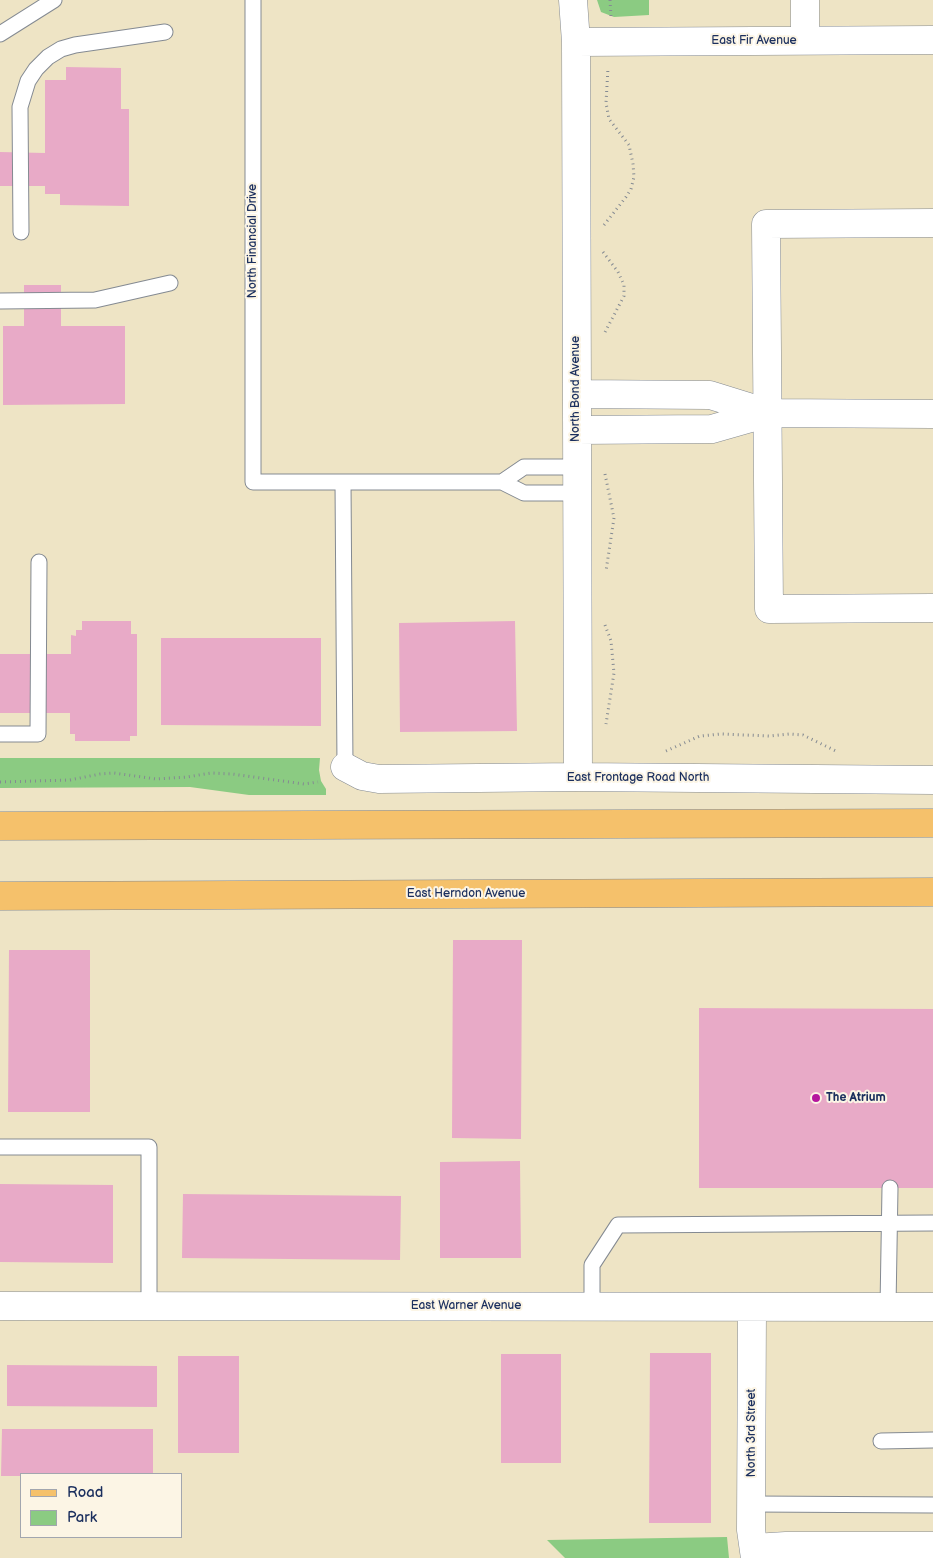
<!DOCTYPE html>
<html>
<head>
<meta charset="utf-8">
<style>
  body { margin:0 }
  #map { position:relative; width:933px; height:1558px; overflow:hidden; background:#eee4c5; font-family:"Balsamiq Sans",sans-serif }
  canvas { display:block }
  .legend { position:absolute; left:20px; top:1473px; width:162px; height:65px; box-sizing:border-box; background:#fcf5e5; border:1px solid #a2a6af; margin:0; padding:6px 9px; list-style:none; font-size:15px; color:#1b2f5e }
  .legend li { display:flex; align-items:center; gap:10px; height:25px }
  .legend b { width:25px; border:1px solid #a2a6af }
</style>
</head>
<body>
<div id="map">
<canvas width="933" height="1558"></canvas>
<ul class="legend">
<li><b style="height:6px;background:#f5c16b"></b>Road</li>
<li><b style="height:14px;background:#8bcb82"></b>Park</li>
</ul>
</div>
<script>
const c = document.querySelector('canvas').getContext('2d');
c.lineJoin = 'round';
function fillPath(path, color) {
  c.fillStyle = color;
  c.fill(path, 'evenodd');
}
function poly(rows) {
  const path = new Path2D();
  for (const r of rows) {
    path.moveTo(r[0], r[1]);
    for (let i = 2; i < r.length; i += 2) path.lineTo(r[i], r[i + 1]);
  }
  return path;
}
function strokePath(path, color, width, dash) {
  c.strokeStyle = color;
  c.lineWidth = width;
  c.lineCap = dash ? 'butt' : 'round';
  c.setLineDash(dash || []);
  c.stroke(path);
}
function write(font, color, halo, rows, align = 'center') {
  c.font = font + ' "Balsamiq Sans",sans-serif';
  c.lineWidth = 4;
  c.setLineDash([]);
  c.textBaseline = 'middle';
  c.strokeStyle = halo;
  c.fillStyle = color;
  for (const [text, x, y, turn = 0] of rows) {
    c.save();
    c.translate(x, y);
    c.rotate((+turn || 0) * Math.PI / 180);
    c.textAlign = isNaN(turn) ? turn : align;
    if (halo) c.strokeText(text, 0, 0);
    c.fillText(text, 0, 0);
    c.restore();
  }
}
fillPath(poly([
  [597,0,649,0,649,15,614,17,601,12],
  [0,758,320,758,319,770,321,781,326,789,326,795,249,795,190,787,0,788],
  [727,1537,729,1558,565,1558,547,1540]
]), '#8bcb82');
fillPath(poly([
  [66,67,121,68,121,109,129,109,129,206,60,205,60,194,45,194,45,186,0,186,0,152,45,153,45,80,66,80],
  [24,285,61,285,61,326,125,326,125,404,3,405,3,326,24,326],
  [82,621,131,621,131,634,137,634,137,736,130,736,130,741,75,741,75,734,70,734,70,713,0,713,0,654,71,654,71,635,76,636,76,630,82,630],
  [515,621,517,731,400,732,399,623],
  [161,638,321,638,321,726,161,725],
  [453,940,522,940,521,1139,452,1138],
  [9,950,90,950,90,1112,8,1112],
  [699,1008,933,1009,933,1188,699,1188],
  [520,1161,521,1258,440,1258,440,1162],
  [0,1184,113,1185,113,1263,0,1262],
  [183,1194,401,1196,400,1260,182,1258],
  [650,1353,711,1353,711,1523,649,1523],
  [501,1354,561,1354,561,1463,501,1463],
  [178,1356,239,1356,239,1453,178,1453],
  [7,1365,157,1366,157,1407,7,1406],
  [2,1429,153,1429,153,1474,21,1474,21,1476,1,1476]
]), '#e8aac7');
const lane = poly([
  [253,0,253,482,502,482,524,493,577,493],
  [0,34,54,0],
  [21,232,20,107,28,81,36,69,48,57,61,49,75,45,165,32],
  [0,301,95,300,170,283],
  [343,482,345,767],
  [502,482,524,467,577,467],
  [0,734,38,734,39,562],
  [0,1147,149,1147,149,1306],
  [592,1307,592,1265,618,1225,933,1223],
  [888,1307,890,1188],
  [881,1441,933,1440],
  [752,1504,933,1505]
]);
const street = poly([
  [573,0,576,42,578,777],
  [805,40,805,0],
  [576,42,933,40],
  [933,223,766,224,769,609,933,608],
  [577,394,710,395,768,413,933,414],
  [577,430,712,429,768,413],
  [345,767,362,776,379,779,578,777,933,780],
  [0,1306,933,1307],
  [752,1307,751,1530,755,1558],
  [754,1548,786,1546,933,1546]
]);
const primary = poly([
  [0,826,933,823],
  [0,896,933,892]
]);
strokePath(lane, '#848a92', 17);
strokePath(street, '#848a92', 29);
strokePath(primary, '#848a92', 29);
strokePath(poly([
  [610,0,611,17],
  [604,225,626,197,631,189,634,177,633,164,629,145,609,119,606,103,608,68],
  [603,252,618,272,624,285,624,296,604,334],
  [605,474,614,518,606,571],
  [605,625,611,641,614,673,606,724],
  [666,751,700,736,721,734,770,736,789,734,803,735,838,752],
  [0,782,70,780,100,774,114,773,156,779,187,777,211,773,232,774,304,784,318,782]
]), '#848a92', 3, [1, 4]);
strokePath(lane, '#fff', 15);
strokePath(street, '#fff', 28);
strokePath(primary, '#f5c16b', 28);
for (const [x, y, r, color] of [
  [816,1098,5,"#b5179e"]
]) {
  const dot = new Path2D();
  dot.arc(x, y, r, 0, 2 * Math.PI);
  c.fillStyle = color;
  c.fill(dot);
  strokePath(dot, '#fcf5e5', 2);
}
write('12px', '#1b2f5e', '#fcf5e5', [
  ["East Fir Avenue",754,41],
  ["North Financial Drive",253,241,-90],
  ["North Bond Avenue",576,389,-90],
  ["East Frontage Road North",638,778],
  ["East Herndon Avenue",466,894],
  ["East Warner Avenue",466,1306],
  ["North 3rd Street",752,1433,-90]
]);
write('bold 12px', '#1b2f5e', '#fcf5e5', [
  ["The Atrium",826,1098]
], 'left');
</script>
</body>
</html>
